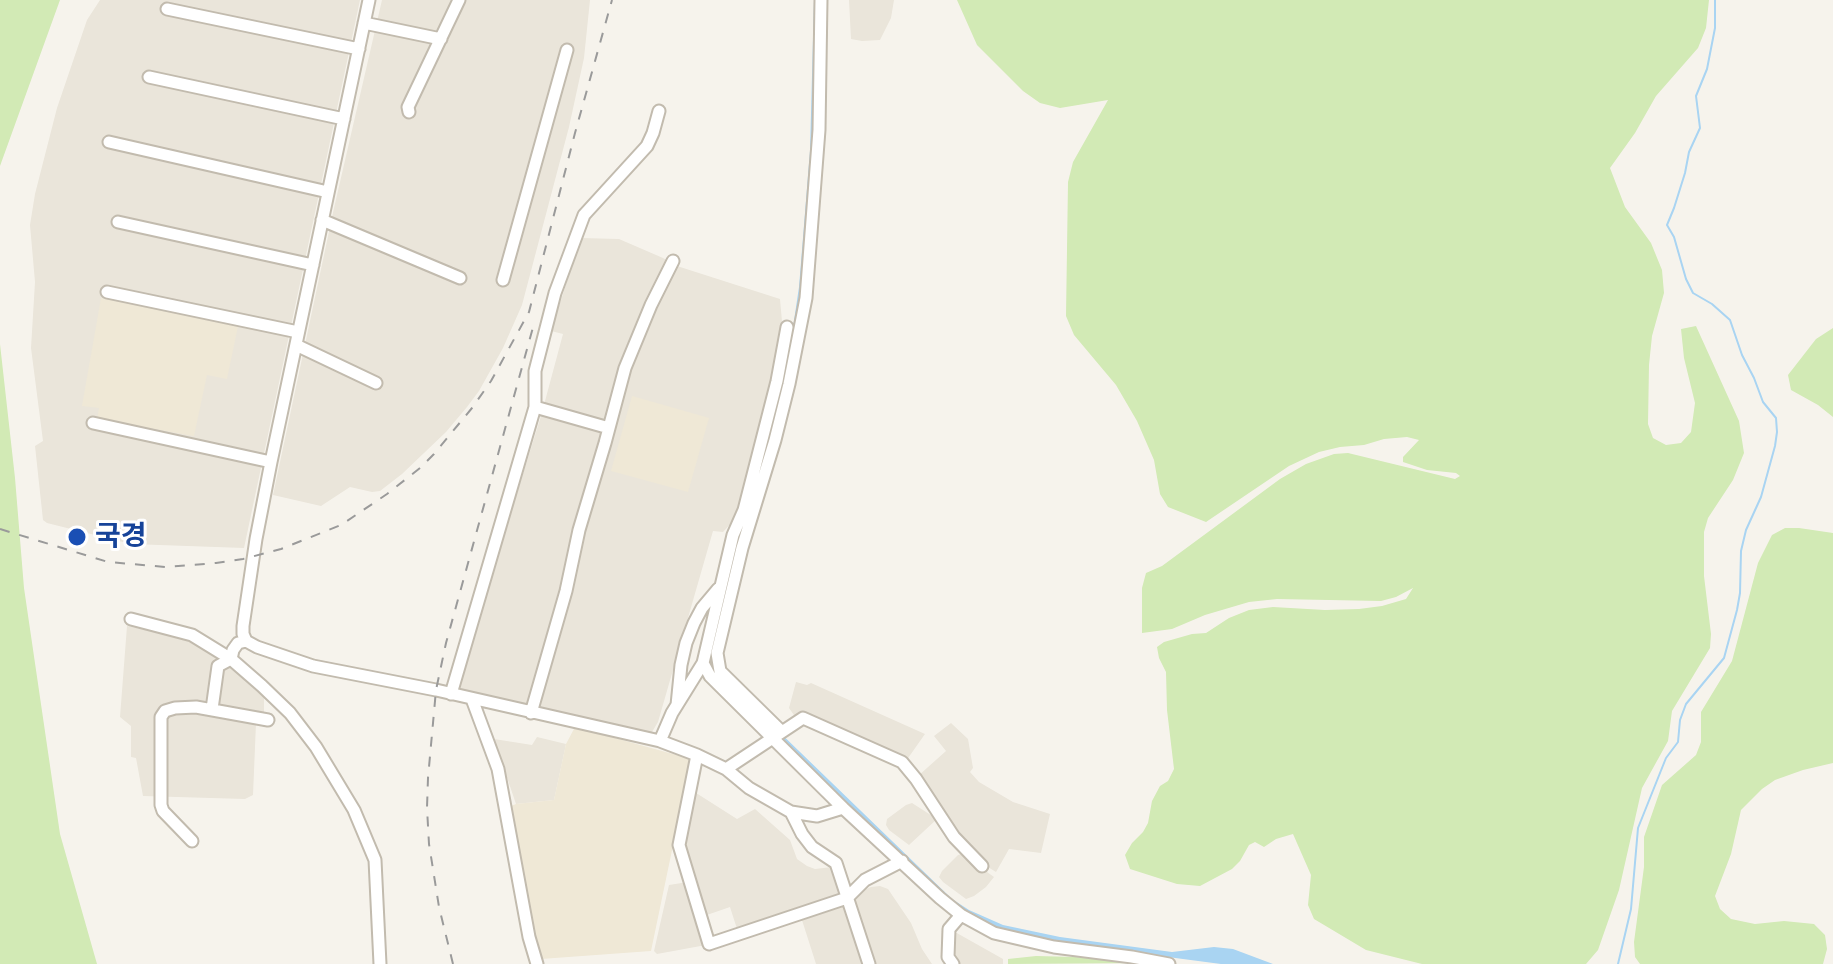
<!DOCTYPE html>
<html>
<head>
<meta charset="utf-8">
<style>
  body { margin:0 }
  canvas { display:block; background:#f6f3ec }
</style>
</head>
<body>
<canvas width="1833" height="964"></canvas>
<script>
const c = document.querySelector('canvas').getContext('2d');
c.lineJoin = 'round';
function fillPath(path, color) {
  c.fillStyle = color;
  c.fill(path, 'evenodd');
}
function poly(rows) {
  const path = new Path2D();
  for (const r of rows) {
    path.moveTo(r[0], r[1]);
    for (let i = 2; i < r.length; i += 2) path.lineTo(r[i], r[i + 1]);
  }
  return path;
}
function strokePath(path, color, width, dash) {
  c.strokeStyle = color;
  c.lineWidth = width;
  c.lineCap = dash ? 'butt' : 'round';
  c.setLineDash(dash || []);
  c.stroke(path);
}
function write(font, color, halo, rows, align = 'center') {
  c.font = font + ' "Archivo Narrow","Noto Sans KR",sans-serif';
  c.lineWidth = 6;
  c.setLineDash([]);
  c.textBaseline = 'middle';
  c.strokeStyle = halo;
  c.fillStyle = color;
  for (const [text, x, y, turn = 0] of rows) {
    c.save();
    c.translate(x, y);
    c.rotate((+turn || 0) * Math.PI / 180);
    c.textAlign = isNaN(turn) ? turn : align;
    if (halo) c.strokeText(text, 0, 0);
    c.fillText(text, 0, 0);
    c.restore();
  }
}
fillPath(poly([
  [100,0,360,0,244,548,131,544,47,523,43,520,35,446,43,441,31,348,35,282,30,225,35,194,57,108,87,20],
  [382,0,590,0,584,58,569,127,522,305,503,348,479,391,467,407,446,432,402,474,380,491,372,492,350,487,321,506,273,495,334,208],
  [849,0,894,0,891,18,880,40,862,41,851,39],
  [581,238,619,239,663,258,677,266,780,299,783,333,738,516,723,532,713,531,658,722,652,732,648,734,459,691,457,686,541,416,563,334,551,331],
  [127,626,189,639,232,662,264,695,264,716,256,723,253,795,245,799,143,796,136,758,131,757,131,726,120,717],
  [796,682,807,685,811,683,925,734,906,761,796,718,789,708],
  [951,723,968,739,973,768,970,772,979,782,1013,802,1050,814,1041,853,1009,849,996,872,983,864,967,846,918,776,946,751,934,736],
  [537,737,566,744,554,800,516,804,494,739,532,745],
  [693,791,737,819,755,809,790,840,797,859,807,866,815,869,832,867,841,898,738,932,730,907,704,916,683,844],
  [912,803,937,819,909,845,889,830,886,825,887,819,906,805],
  [962,854,994,877,986,887,974,896,966,899,943,882,939,877,942,871,958,855],
  [688,882,706,945,657,954,654,951,669,885],
  [880,886,888,889,911,923,922,949,932,964,816,964,801,917,871,887],
  [955,932,1003,959,1003,964,957,964,953,958,952,951]
]), '#eae5da');
fillPath(poly([
  [101,298,238,326,227,379,207,375,194,436,97,419,99,408,82,406],
  [632,396,709,418,688,492,611,471],
  [575,727,691,759,651,951,541,959,536,953,510,813,511,806,516,804,554,800,566,744]
]), '#efe8d6');
fillPath(poly([
  [0,0,60,0,0,166],
  [957,0,1709,0,1706,28,1698,48,1656,96,1635,133,1610,168,1625,207,1651,243,1662,270,1664,293,1652,336,1649,365,1648,424,1653,438,1666,445,1681,443,1691,432,1695,403,1684,358,1681,329,1696,326,1739,421,1744,453,1733,480,1708,518,1704,532,1704,576,1711,634,1710,648,1672,711,1668,741,1642,788,1619,890,1598,950,1586,964,1422,964,1366,950,1314,919,1308,905,1311,875,1293,834,1276,839,1264,847,1255,842,1249,845,1240,861,1232,869,1200,886,1177,884,1130,869,1125,855,1132,843,1143,832,1148,823,1152,801,1160,786,1168,781,1174,769,1167,710,1166,672,1159,658,1157,647,1164,642,1192,634,1206,633,1229,618,1249,610,1273,607,1325,610,1359,609,1382,606,1406,599,1413,588,1396,597,1381,601,1277,599,1249,602,1205,615,1172,629,1142,633,1142,588,1146,573,1162,566,1280,479,1306,464,1334,454,1348,453,1455,479,1460,476,1456,473,1427,470,1403,462,1403,457,1419,440,1407,437,1384,439,1364,445,1340,447,1319,452,1289,466,1206,522,1168,507,1160,494,1154,460,1137,421,1116,385,1074,335,1066,316,1068,182,1073,162,1108,100,1060,108,1040,103,1023,91,977,45],
  [1833,328,1833,417,1818,405,1791,390,1788,375,1816,339],
  [0,344,15,478,24,588,60,834,97,964,0,964],
  [1785,528,1799,528,1833,533,1833,763,1803,770,1775,780,1762,789,1741,810,1731,854,1715,896,1720,909,1731,919,1755,924,1784,921,1814,924,1825,935,1827,949,1823,964,1640,964,1635,957,1634,942,1644,867,1644,837,1662,785,1696,755,1701,742,1701,712,1732,661,1758,563,1772,535],
  [1036,956,1075,957,1143,963,1008,964,1008,959]
]), '#d2eab5');
fillPath(poly([
  [814,0,819,0,816,119,803,288,787,382,715,655,739,693,952,899,969,910,1003,925,1060,937,1172,952,1214,947,1233,949,1273,964,1221,964,1046,941,1005,931,968,914,947,900,715,677,709,663,718,612,769,438,792,334,799,287,810,151]
]), '#a9d4f2');
strokePath(poly([
  [1618,964,1631,909,1638,828,1666,758,1678,742,1680,720,1686,704,1724,658,1737,610,1740,593,1741,551,1746,530,1761,497,1775,446,1777,432,1776,418,1763,402,1754,378,1742,355,1730,320,1712,304,1693,293,1686,279,1674,237,1667,225,1674,208,1685,173,1689,152,1700,128,1696,96,1707,69,1715,28,1715,0]
]), '#a9d4f2', 2);
const minor = poly([
  [369,0,271,462,256,539,243,626,243,634,246,641,257,647,313,666,436,690,660,741,672,713,703,663,733,535,744,510,777,381,787,327],
  [167,9,359,49],
  [364,23,441,39],
  [149,77,344,119],
  [409,112,408,107,459,0],
  [109,142,328,192],
  [322,220,460,278],
  [118,222,313,265],
  [503,280,567,50],
  [107,292,298,332],
  [296,345,376,383],
  [535,407,609,428],
  [93,423,271,462],
  [131,619,192,635,231,659,262,686,290,713,316,747,354,810,375,860,380,964],
  [703,663,710,676,843,808],
  [451,694,535,407,535,371,555,293,584,215,647,146,653,133,659,111],
  [472,699,498,769,529,937,537,964],
  [677,705,681,665,686,643,694,623,702,608,718,589],
  [212,709,218,666,231,659,233,650,238,643,246,641],
  [531,713,566,591,579,530,605,443,625,368,651,305,673,261],
  [782,732,720,671,717,653,742,548,775,440,789,384,806,298,819,130,821,0],
  [660,741,697,755,726,769,749,788,791,812,802,834,812,847,836,863,869,964],
  [697,755,679,845,709,944,847,898,865,880,902,861],
  [726,769,803,718,902,762,916,779,954,837,982,866],
  [791,812,817,816,843,808,940,898,961,915,994,933,1054,947,1132,957,1169,964],
  [192,841,163,811,161,805,161,717,165,711,175,708,196,707,268,720],
  [953,964,948,957,949,929,961,915]
]);
strokePath(minor, '#c2bbae', 15);
strokePath(minor, '#fff', 11);
strokePath(poly([
  [0,529,108,562,165,567,216,563,243,559,281,549,341,525,387,494,420,468,434,454,472,408,491,381,529,312,575,133,612,0],
  [453,964,439,907,429,844,427,808,428,778,436,690,446,643,535,320]
]), '#9a9a9a', 2, [10, 10]);
for (const [x, y, r, color] of [
  [77,537,10,"#1a4fb4"]
]) {
  const dot = new Path2D();
  dot.arc(x, y, r, 0, 2 * Math.PI);
  c.fillStyle = color;
  c.fill(dot);
  strokePath(dot, '#fff', 3);
}
write('bold 28px', '#164399', '#fff', [
  ["국경",95,537]
], 'left');
</script>
</body>
</html>
